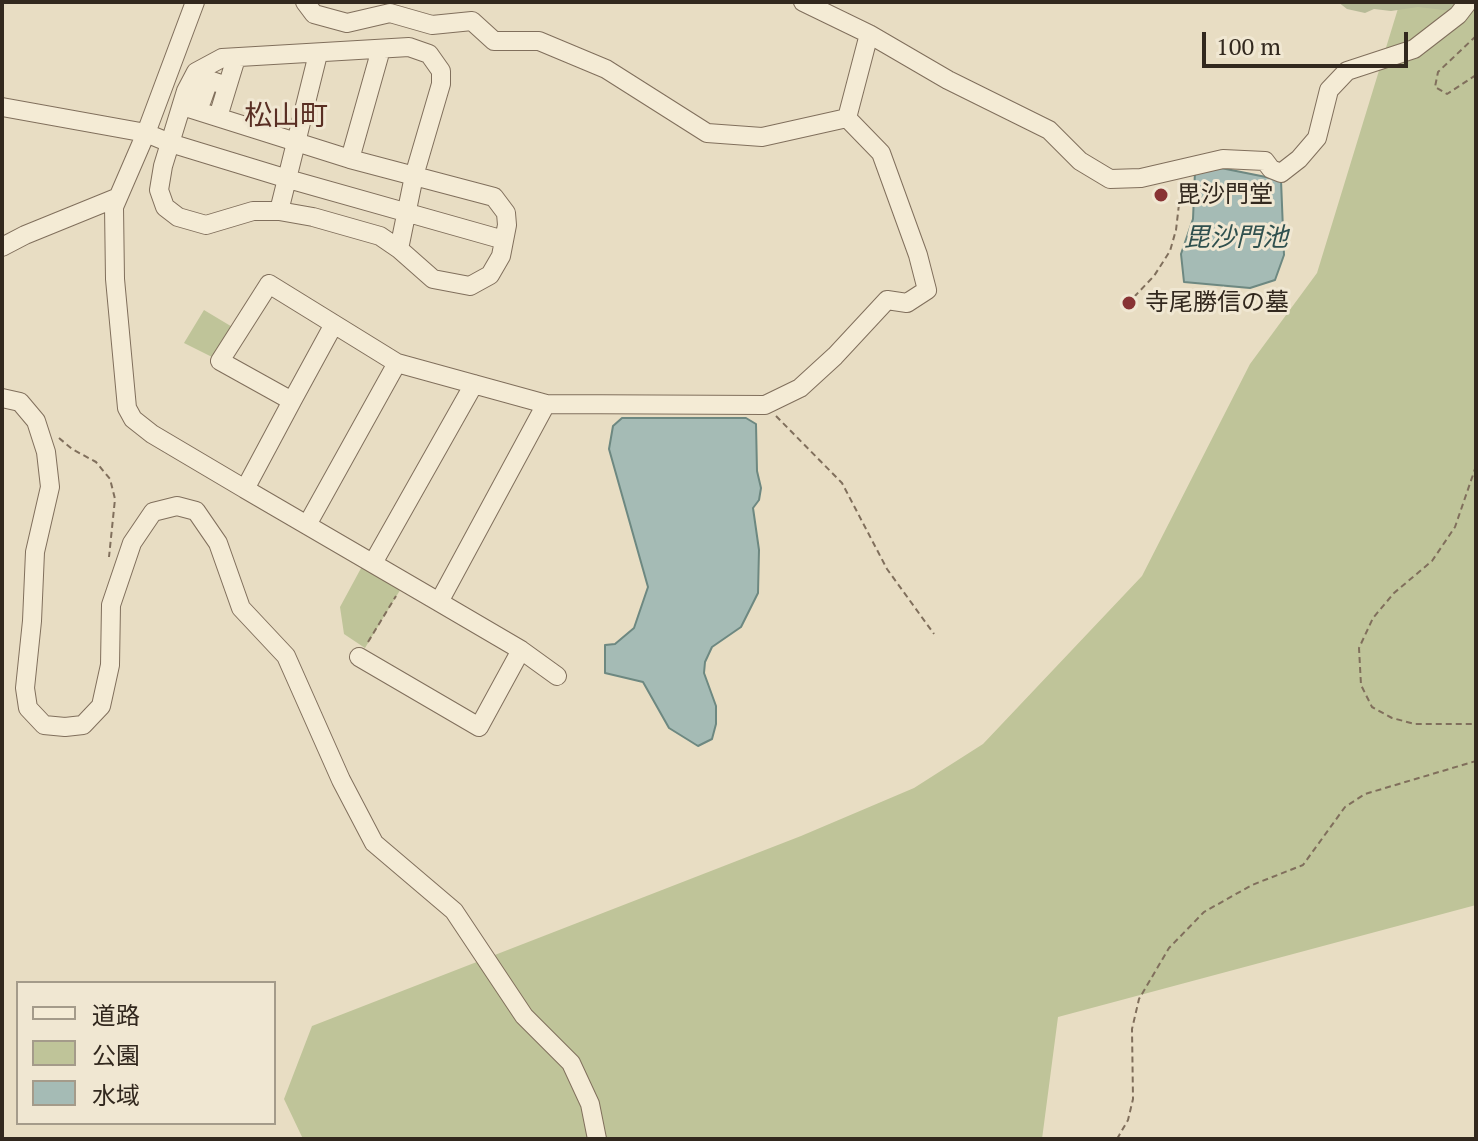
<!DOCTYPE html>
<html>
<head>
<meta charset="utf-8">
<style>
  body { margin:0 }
  #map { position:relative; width:1478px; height:1141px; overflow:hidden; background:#e8ddc3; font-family:"PT Serif","Noto Sans JP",serif }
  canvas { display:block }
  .frame { position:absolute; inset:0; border:4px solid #32281e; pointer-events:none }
  .legend { position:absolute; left:16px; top:981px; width:260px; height:144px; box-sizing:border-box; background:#f0e7d2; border:2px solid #a49b8a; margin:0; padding:10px 14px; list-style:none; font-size:24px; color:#32281e }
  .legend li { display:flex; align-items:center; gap:16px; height:40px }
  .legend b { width:40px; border:2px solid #a49b8a }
  .scale { position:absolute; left:1202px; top:32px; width:206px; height:36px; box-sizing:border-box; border:4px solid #32281e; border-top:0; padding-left:10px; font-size:24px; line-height:28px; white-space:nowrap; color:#32281e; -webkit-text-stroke:6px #f0e7d2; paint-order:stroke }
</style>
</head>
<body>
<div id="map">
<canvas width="1478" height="1141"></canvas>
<div class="frame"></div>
<ul class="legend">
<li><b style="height:10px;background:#f4ebd5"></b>道路</li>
<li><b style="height:22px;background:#bfc499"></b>公園</li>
<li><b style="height:22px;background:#a5bbb5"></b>水域</li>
</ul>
<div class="scale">100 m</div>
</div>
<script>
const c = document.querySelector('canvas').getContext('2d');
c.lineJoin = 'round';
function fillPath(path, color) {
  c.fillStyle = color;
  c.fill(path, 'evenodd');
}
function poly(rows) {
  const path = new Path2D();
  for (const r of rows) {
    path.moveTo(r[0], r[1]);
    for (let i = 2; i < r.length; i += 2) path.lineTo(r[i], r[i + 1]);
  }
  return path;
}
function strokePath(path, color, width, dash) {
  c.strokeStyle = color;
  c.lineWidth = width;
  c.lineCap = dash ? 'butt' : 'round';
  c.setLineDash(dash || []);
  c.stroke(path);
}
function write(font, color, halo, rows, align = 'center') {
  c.font = font + ' "PT Serif","Noto Sans JP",serif';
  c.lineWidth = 6;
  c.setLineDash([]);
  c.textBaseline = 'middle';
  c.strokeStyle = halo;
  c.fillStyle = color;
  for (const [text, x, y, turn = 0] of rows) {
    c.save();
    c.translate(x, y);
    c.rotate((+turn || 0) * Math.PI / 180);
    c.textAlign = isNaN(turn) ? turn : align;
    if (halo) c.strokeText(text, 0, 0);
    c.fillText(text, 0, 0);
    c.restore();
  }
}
fillPath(poly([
  [1400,2,1476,2,1476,905,1058,1017,1042,1139,303,1139,284,1099,312,1026,801,836,914,788,983,744,1142,576,1250,364,1317,273],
  [204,310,239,331,220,361,184,343],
  [366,559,405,582,365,648,344,634,340,607]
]), '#bfc499');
fillPath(poly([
  [1338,2,1464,2,1452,11,1418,7,1391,11,1374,9,1365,13,1347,9]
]), '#b6ba97');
const water = poly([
  [1221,168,1281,180,1284,255,1275,280,1250,288,1184,282,1181,254,1193,219,1195,171,1221,168],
  [622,418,746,418,756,424,757,471,761,488,759,500,753,508,759,550,758,593,741,627,712,647,705,662,704,673,716,706,716,724,712,739,698,746,669,728,643,682,605,673,605,645,615,644,634,628,648,587,609,449,613,426,622,418]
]);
fillPath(water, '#a5bbb5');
strokePath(water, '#6d8881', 2);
const minor = poly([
  [195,2,146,133,114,207,115,279,127,408,133,419,152,434,245,489],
  [305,2,314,14,347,23,390,13,432,25,472,21,494,41,539,41,606,69,707,133,762,137,847,118],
  [803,2,869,34,948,80,1049,130,1080,161,1110,179,1141,178,1223,159,1265,161,1271,169,1281,173,1299,159,1317,138,1329,90,1347,71,1414,49,1458,15,1468,2],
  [409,47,429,54,441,71,441,84,414,176,399,249,380,236,313,217,279,211,253,211,206,225,178,217,165,207,159,190,163,166,186,91,196,72,222,58,409,47],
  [186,91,202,100,209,80,227,86],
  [182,106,350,159,494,197,506,213,507,225,501,256,490,275,470,286,433,279,399,249],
  [2,107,146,133,170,143,288,179,504,240],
  [218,117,236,58],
  [350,159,381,49],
  [279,211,318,54],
  [2,247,25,235,116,198],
  [269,284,397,363,546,404,439,602,245,489,292,401,220,361,269,284],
  [2,398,20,402,36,421,46,452,50,487,35,552,32,621,25,688,28,708,44,725,65,727,83,725,101,706,110,665,111,605,132,543,153,512,177,506,196,511,218,543,241,608,286,656,341,780,374,843,454,911,524,1016,571,1063,590,1104,597,1139],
  [292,401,334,324],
  [546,404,765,405,800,388,835,356,887,300,907,303,927,290,918,255,881,153,847,118,869,34],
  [307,525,397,363],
  [373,563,474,384],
  [439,602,521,650,557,676],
  [359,657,479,727,521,650]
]);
strokePath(minor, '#806f5c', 20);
strokePath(poly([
  [1476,36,1438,72,1435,87,1447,94,1476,75],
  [1134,297,1154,276,1170,251,1176,230,1181,187],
  [776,416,842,483,887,569,934,634],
  [59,438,72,449,96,462,110,479,115,499,109,557],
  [1476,466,1455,527,1432,561,1394,593,1373,618,1359,648,1361,685,1372,707,1392,718,1415,724,1476,724],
  [368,642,396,596],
  [1117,1139,1128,1120,1133,1099,1132,1029,1139,999,1169,948,1204,912,1252,885,1303,865,1345,807,1365,794,1476,761]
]), '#806f5c', 2, [6, 4]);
strokePath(minor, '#f4ebd5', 18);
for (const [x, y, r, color] of [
  [1161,195,8,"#883334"],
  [1129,303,8,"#883334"]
]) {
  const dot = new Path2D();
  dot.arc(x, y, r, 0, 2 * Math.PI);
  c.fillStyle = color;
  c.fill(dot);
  strokePath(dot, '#f0e7d2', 3);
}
write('24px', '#32281e', '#f0e7d2', [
  ["毘沙門堂",1177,195],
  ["寺尾勝信の墓",1145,303]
], 'left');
write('italic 26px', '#2f504e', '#f0e7d2', [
  ["毘沙門池",1236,239]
]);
write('28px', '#592e23', '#f0e7d2', [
  ["松山町",286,117]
]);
</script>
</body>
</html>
